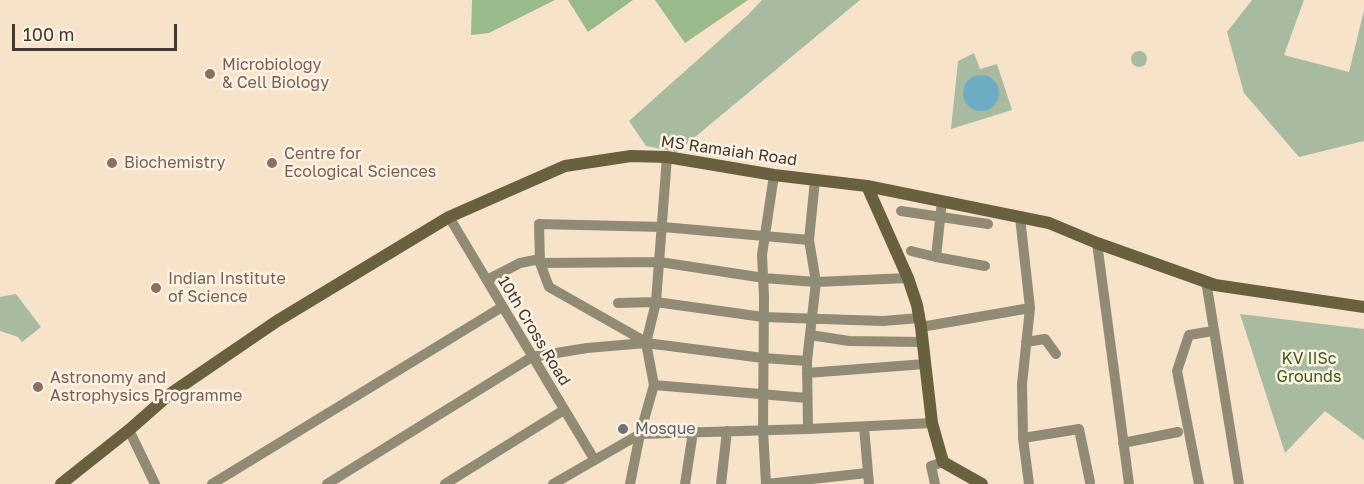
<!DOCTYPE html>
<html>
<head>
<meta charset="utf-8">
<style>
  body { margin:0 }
  #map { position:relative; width:1364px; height:484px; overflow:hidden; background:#f7e3ca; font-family:"Golos Text",sans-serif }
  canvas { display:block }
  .scale { position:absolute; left:12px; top:24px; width:165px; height:27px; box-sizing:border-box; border:3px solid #41392f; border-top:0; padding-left:8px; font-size:18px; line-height:21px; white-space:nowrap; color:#41392f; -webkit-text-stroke:4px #fef2e3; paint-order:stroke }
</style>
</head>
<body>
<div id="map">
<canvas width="1364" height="484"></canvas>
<div class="scale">100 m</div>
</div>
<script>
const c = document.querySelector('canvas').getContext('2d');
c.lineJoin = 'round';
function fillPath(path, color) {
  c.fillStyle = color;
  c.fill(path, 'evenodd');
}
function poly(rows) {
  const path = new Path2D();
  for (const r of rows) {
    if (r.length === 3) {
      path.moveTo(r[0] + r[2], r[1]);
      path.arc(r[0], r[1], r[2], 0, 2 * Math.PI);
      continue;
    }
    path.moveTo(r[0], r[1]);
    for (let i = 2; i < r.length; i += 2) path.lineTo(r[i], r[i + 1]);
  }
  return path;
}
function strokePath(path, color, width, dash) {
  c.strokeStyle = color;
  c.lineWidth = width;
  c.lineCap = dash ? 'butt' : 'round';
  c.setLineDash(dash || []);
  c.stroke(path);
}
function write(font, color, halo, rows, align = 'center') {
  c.font = font + ' "Golos Text",sans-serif';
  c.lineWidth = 5;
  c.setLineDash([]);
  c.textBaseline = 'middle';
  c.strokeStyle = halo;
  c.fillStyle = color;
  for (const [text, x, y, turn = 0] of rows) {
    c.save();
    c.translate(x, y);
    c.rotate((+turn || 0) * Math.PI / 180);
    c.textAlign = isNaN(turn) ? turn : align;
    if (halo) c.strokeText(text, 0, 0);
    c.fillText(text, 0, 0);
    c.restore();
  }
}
fillPath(poly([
  [762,0,860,0,677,152,646,146,629,121,749,14],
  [1252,0,1304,0,1284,55,1349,72,1364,10,1364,141,1299,157,1244,93,1227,32],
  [1139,59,8],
  [974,53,980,69,997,64,1012,110,951,129,958,61],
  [16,294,41,327,22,342,18,337,0,331,0,297],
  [1240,314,1364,329,1364,440,1325,411,1285,453]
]), '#a8bba0');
fillPath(poly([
  [472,0,555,0,489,33,471,35],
  [568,0,633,0,588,32],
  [655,0,748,0,685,43]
]), '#9bba8c');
fillPath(poly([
  [981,93,18]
]), '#6dacc2');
strokePath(poly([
  [942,201,936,257,985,266],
  [901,211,988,224],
  [449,217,594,459],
  [1097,243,1129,484],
  [911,251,936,257],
  [540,263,660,262,764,278,816,282,908,278],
  [487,280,520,263,540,259],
  [1206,281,1239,484],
  [618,303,656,302,763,317,883,321,920,318],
  [921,327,1030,308,1020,217],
  [810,335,849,341,922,342],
  [646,342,549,287,540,263,539,224,663,227,809,240],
  [1026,342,1045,339,1056,354],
  [807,373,925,364],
  [654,385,807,398],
  [864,427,869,484],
  [808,429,807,361,816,282,809,240,815,180],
  [129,430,155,484],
  [1023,438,1079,429,1090,482],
  [1123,443,1178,432],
  [212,484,502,307],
  [327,484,532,357,587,348,646,343,763,358,807,361],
  [445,484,564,410],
  [553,484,640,434,654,385,646,343,656,302,667,157],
  [630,484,640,434,808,429,932,423],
  [685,484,693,432],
  [721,484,727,431],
  [766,484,763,430,764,297,762,255,774,175],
  [767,484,867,473],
  [935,484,931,466,943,462],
  [1029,484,1023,438,1022,384,1030,308],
  [1199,484,1177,371,1189,335,1213,331]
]), '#918b75', 10);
strokePath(poly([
  [867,186,908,278,917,305,921,327,932,423,943,462,982,484],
  [61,484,129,430,170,394,277,321,449,217,565,166,631,156,667,157,774,175,867,186,1049,223,1097,243,1215,285,1364,307]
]), '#69603f', 12);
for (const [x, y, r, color] of [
  [210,74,6,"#8d6e63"],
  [112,163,6,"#8d6e63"],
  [272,163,6,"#8d6e63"],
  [156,288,6,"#8d6e63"],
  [38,387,6,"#8d6e63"],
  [623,429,6,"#6b7280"]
]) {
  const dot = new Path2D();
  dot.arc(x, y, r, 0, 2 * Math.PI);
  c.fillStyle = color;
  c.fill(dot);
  strokePath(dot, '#fef2e3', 2);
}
write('16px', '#785e54', '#fef2e3', [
  ["Microbiology",222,65],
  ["& Cell Biology",222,83],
  ["Centre for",284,154],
  ["Ecological Sciences",284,172],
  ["Biochemistry",124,163],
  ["Indian Institute",168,279],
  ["of Science",168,297],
  ["Astronomy and",50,378],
  ["Astrophysics Programme",50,396]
], 'left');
write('16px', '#41392f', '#fef2e3', [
  ["MS Ramaiah Road",729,151,8],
  ["10th Cross Road",534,331,59]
]);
write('16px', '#335b1c', '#fef2e3', [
  ["KV IISc",1309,359],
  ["Grounds",1309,377]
]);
write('16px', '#5b616d', '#fef2e3', [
  ["Mosque",635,429]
], 'left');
</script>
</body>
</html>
